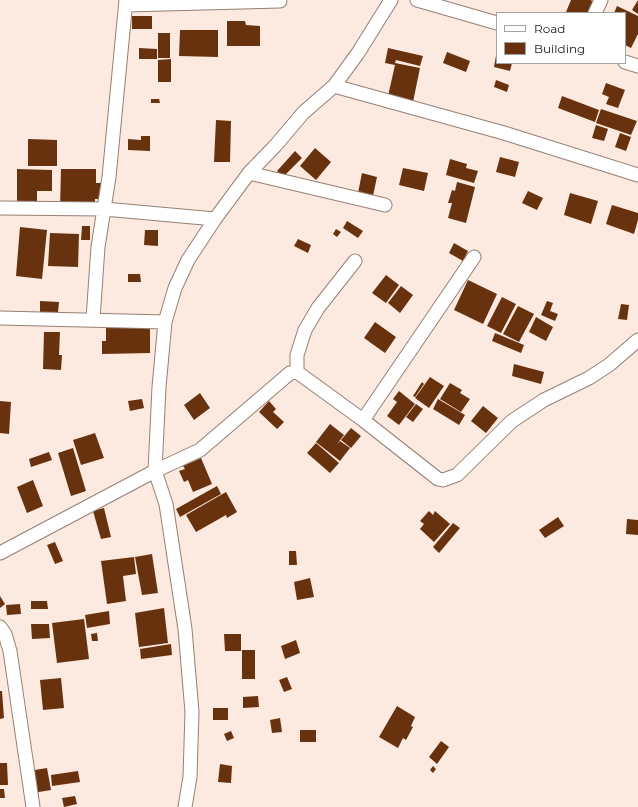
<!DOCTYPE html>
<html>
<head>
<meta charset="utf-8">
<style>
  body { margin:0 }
  #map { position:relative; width:638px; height:807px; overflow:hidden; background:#fce9df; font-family:Montserrat,sans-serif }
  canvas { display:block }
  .legend { position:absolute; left:496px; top:12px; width:130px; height:52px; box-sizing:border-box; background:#fff; border:1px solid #a5a2a0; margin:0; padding:5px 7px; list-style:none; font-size:12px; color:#1e1612 }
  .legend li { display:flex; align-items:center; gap:8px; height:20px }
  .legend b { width:20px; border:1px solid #a5a2a0 }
</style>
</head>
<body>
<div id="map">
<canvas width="638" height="807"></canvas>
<ul class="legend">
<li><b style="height:5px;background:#fff"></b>Road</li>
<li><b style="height:11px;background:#69320e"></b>Building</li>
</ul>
</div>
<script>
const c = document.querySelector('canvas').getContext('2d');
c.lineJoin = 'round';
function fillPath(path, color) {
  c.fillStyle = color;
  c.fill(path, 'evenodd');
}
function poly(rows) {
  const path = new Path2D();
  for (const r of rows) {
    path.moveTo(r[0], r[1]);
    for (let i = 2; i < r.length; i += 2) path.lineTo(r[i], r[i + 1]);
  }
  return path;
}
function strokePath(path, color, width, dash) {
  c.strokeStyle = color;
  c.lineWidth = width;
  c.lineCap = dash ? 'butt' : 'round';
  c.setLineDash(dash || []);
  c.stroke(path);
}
fillPath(poly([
  [571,0,590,0,596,2,591,13,568,13,566,12],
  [638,0,638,14,632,10],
  [617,6,638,16,638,34,631,48,625,45,625,13,614,13],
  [132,16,152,16,152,29,132,29],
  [227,21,245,21,246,25,260,26,260,46,227,46],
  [180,30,218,30,218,57,179,56],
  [158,33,170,33,170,58,158,58],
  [139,48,157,49,157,59,139,59],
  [388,48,423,56,420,66,396,60,395,63,420,68,413,102,388,96,395,65,385,63],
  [447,52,470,61,466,72,443,63],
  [496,56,497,63,512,63,510,71,494,67],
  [171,59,171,82,158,82,158,60],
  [496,80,509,85,507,92,494,87],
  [606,83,625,90,618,108,606,104,609,97,602,94],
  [562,96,599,110,595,122,558,108],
  [151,99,159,99,160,103,151,103],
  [601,109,637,121,631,135,596,123],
  [216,120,231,121,230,162,214,162],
  [596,125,608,129,604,141,592,138],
  [620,133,631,137,626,151,615,147],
  [141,136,150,136,150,151,128,150,128,139,141,140],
  [28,139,57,140,57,166,28,166],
  [315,148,331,162,316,180,300,166],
  [295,151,302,158,283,177,277,171],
  [500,157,519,162,515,177,496,172],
  [450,159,467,164,466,168,478,171,474,183,446,175],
  [403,168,428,173,424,191,399,185],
  [17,169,52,170,52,191,37,191,37,206,17,205],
  [61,169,96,169,96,183,103,183,103,199,95,199,95,208,60,208],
  [362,173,377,177,373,196,358,193],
  [457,182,475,187,466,223,448,218,452,203,448,203,452,190,455,191],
  [528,191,543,198,537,210,522,203],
  [570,193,598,201,591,224,564,215],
  [612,205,638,213,638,220,634,234,606,224],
  [347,221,363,231,358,238,343,228],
  [82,226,90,226,90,240,81,240],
  [20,227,47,230,42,279,16,276],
  [336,229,341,232,337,237,333,234],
  [145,230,158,230,158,246,144,245],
  [50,233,79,234,78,267,48,266],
  [298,239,311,245,308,253,294,246],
  [454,243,468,251,463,261,449,253],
  [128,274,140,274,141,282,128,282],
  [386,275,399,285,386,303,372,293],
  [468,280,497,294,483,324,454,310],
  [401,286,413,295,400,313,388,303],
  [502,297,516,304,501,333,487,326],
  [40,301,59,302,58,312,40,312],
  [547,301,553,303,550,311,558,314,555,321,541,315],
  [621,304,629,305,627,320,618,319],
  [518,306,534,314,519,342,503,334],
  [536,317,553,327,546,341,529,332],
  [375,322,396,337,385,353,364,338],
  [106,328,150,328,150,353,102,354,102,341,106,341],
  [44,332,60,332,59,355,62,355,61,370,43,369],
  [495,333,524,345,521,353,492,341],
  [514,364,544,372,541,384,512,376],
  [430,377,444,386,429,408,415,398],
  [422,382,424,384,415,397,413,396],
  [450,383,462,390,460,393,470,399,461,412,440,399],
  [399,391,415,404,399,425,387,416,397,402,393,399],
  [200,393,210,408,194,420,184,405],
  [142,399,144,408,130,411,128,401],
  [438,399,465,415,459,425,433,409],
  [0,401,11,402,9,434,0,433],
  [269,401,276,409,273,412,284,422,277,429,259,412],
  [416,404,423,409,413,422,406,417],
  [483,406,498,418,486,433,471,421],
  [330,424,344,435,337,444,340,441,350,448,340,461,316,442],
  [351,428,361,436,351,448,341,440],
  [95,433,104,458,81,465,73,440],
  [316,443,339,463,330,473,307,453],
  [73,448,86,491,71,496,58,453],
  [49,452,52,460,31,467,29,459],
  [201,458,212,484,193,492,188,480,184,482,179,471,185,469,183,466],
  [33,480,43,506,27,513,17,487],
  [217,486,221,494,180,517,176,509],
  [226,492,237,512,227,518,226,515,196,532,186,515],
  [104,508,111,537,101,539,93,511],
  [429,511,433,515,435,511,450,524,434,542,420,529,424,524,420,521],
  [558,517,564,526,545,538,539,530],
  [627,519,638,520,638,535,626,534],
  [453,523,460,528,439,553,433,547],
  [55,542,63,561,55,564,47,545],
  [289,551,296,551,297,565,289,565],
  [152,554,158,593,142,595,135,557],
  [134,557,136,574,123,576,126,601,107,604,101,561],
  [310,578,314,597,297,600,294,582],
  [0,596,5,604,0,608],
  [31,601,47,601,48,609,31,609],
  [20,604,21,614,7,615,6,605],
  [164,608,168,643,139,647,135,613],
  [109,611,110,624,87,628,85,615],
  [84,619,89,659,57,663,52,623],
  [31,624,49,624,50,638,32,639],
  [97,633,98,641,92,641,91,634],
  [224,634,241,634,241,651,225,651],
  [296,640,300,653,285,659,281,646],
  [171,644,172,655,141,659,140,649],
  [242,650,255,650,255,679,242,679],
  [287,677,292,689,284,692,279,680],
  [61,678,64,708,43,710,40,680],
  [0,691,2,691,4,718,0,719],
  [258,696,259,707,243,708,243,697],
  [397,706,415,717,411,726,413,727,406,740,403,738,398,748,379,737],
  [213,708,228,708,228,720,213,720],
  [280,718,282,732,272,733,270,720],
  [300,730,316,730,316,742,300,742],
  [231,731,234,738,227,741,224,734],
  [441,741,449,747,437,764,429,757],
  [0,763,7,763,8,785,0,785],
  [220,764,232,766,231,783,218,782],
  [433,766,436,769,433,773,430,770],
  [47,768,51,790,33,793,29,771],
  [78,771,80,782,52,786,51,775],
  [0,789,4,789,5,798,0,798],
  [75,796,77,804,64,807,62,798]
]), '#69320e');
const street = poly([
  [417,0,497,23],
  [126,5,280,1],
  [595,13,601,0],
  [625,62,638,66],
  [334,86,504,133,638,175],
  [249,173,385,205],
  [0,208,104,209,215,219],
  [0,318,165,322],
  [93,319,98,247,109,177,126,0],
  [297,372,297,355,305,330,318,308,355,261],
  [363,420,474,257],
  [0,553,155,471,200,450,290,373,297,372,363,420,438,479,443,480,457,475,512,421,544,400,589,378,609,365,638,340],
  [0,627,5,634,10,651,33,807],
  [185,807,190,777,192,712,185,629,166,504,155,471,159,387,165,322,175,288,188,260,215,219,249,173,276,145,303,113,334,86,358,53,391,0]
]);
strokePath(street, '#958075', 15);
strokePath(street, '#fff', 13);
</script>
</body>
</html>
